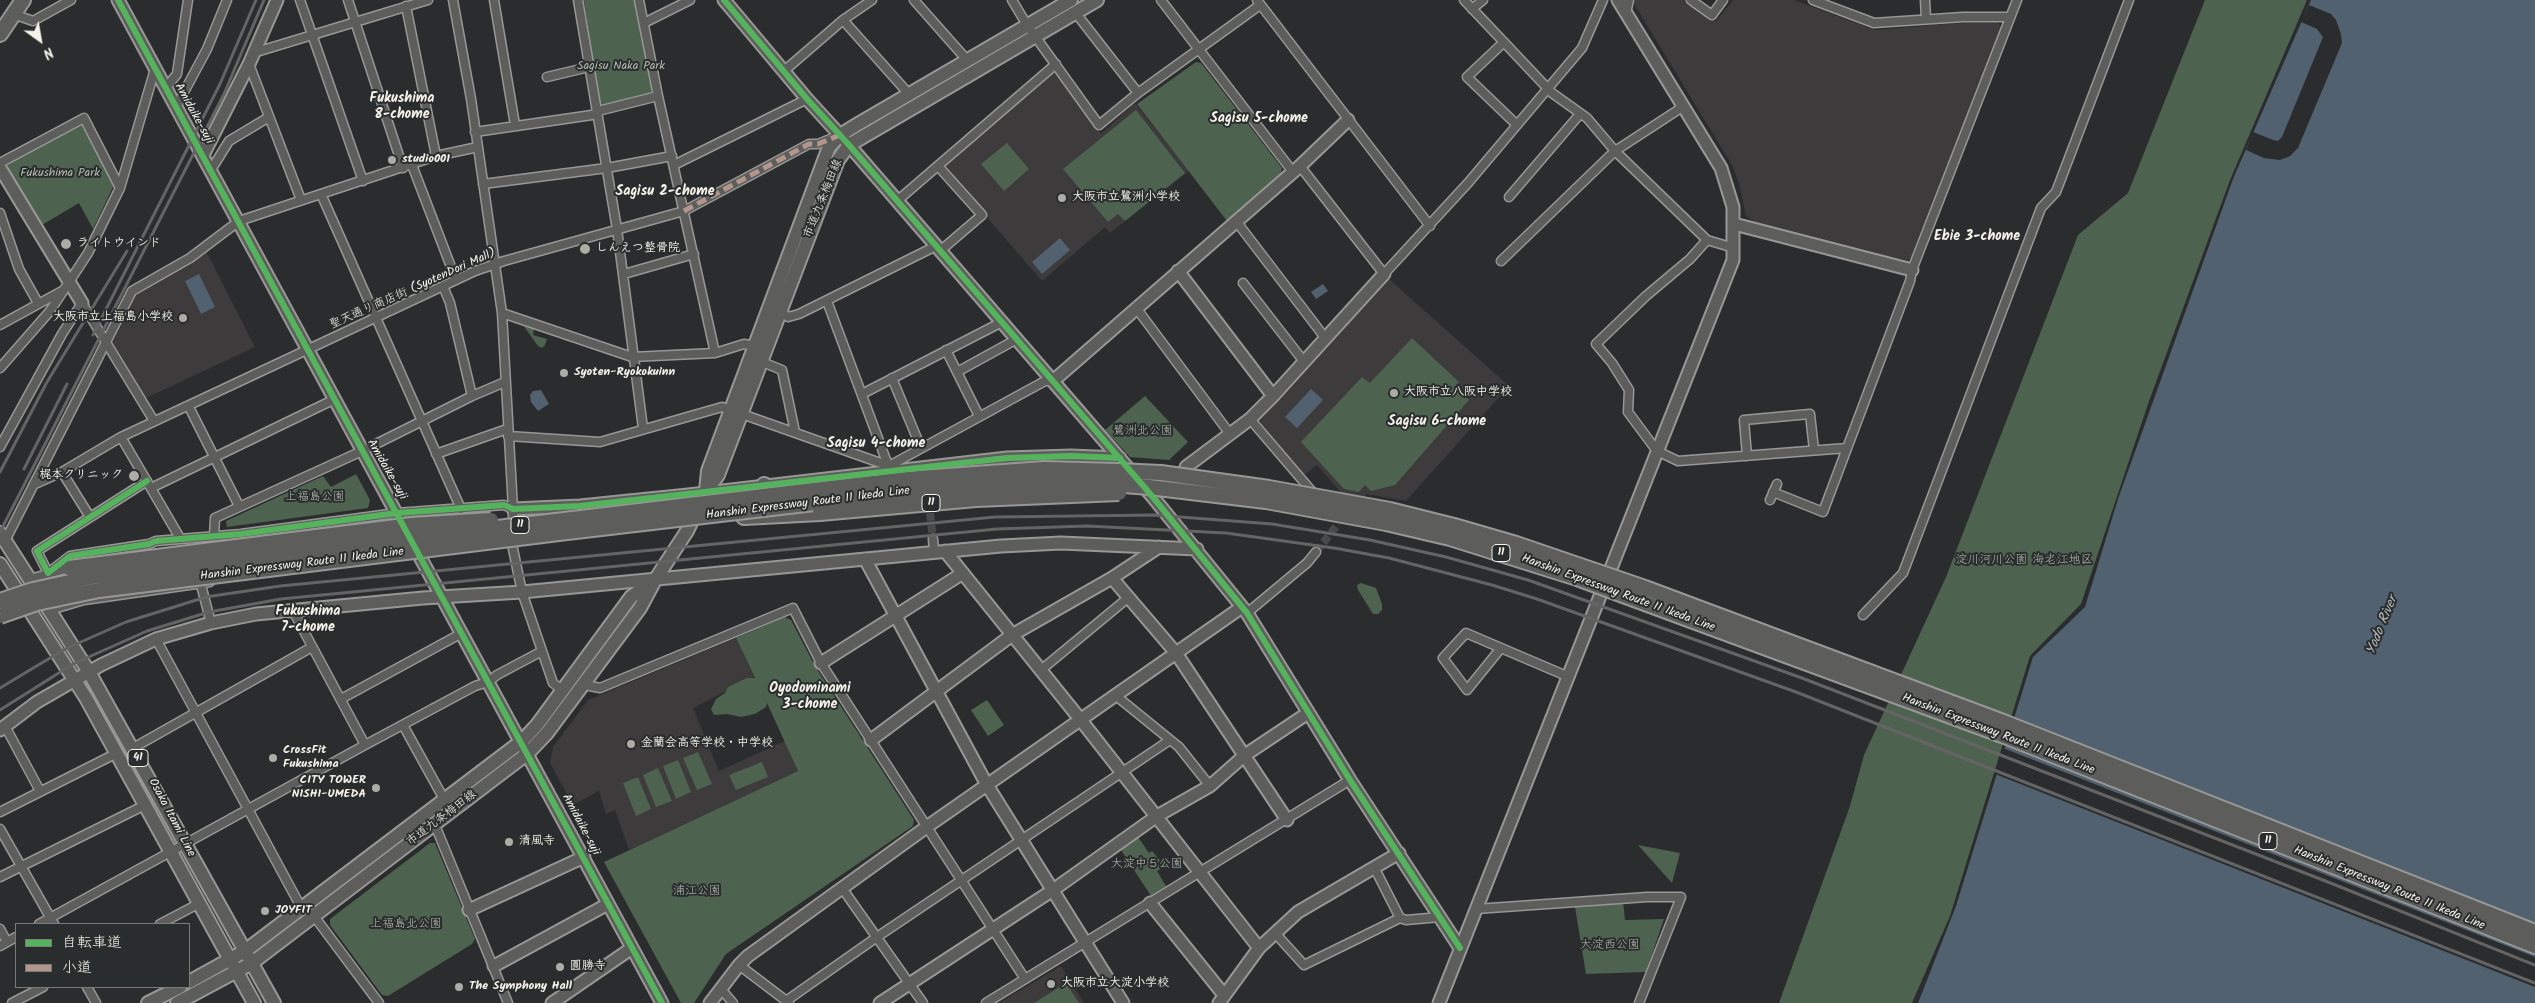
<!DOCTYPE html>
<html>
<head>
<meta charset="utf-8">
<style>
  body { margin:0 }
  #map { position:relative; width:2535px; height:1003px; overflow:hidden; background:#2b2c2d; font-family:Kalam,"Klee One",sans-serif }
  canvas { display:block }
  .legend { position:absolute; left:15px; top:923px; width:175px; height:65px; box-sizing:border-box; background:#2a2d2e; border:1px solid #7b7b78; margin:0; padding:6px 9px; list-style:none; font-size:15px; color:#f4f1e8 }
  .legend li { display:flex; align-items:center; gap:10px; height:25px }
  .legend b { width:25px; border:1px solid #7b7b78 }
  .north { position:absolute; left:15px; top:15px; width:50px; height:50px; -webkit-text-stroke:4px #2a2d2e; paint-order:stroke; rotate:148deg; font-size:14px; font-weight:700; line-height:20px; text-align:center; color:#f4f1e8 }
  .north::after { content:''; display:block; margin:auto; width:18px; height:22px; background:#f4f1e8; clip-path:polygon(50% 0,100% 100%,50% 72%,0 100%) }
</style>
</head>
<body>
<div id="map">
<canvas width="2535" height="1003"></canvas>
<ul class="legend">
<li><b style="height:6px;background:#56b35d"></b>自転車道</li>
<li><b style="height:6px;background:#b2968c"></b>小道</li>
</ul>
<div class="north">N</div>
</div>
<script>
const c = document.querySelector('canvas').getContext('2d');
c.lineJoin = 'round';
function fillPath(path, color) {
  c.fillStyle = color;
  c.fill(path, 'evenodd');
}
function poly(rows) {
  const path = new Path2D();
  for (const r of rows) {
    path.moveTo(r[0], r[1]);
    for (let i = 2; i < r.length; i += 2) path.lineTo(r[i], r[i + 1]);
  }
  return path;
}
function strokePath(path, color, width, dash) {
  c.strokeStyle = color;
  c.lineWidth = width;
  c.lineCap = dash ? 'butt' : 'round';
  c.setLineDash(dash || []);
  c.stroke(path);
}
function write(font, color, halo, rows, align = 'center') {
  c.font = font + ' Kalam,"Klee One",sans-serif';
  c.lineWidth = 4;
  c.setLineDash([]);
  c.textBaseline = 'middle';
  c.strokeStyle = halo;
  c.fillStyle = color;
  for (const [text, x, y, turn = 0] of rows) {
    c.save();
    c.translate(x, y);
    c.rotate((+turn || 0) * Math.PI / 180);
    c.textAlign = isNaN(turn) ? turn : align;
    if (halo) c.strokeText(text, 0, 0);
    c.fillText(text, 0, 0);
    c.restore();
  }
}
fillPath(poly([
  [1635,0,1686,0,1716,21,1733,0,1794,0,1875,30,1961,23,1998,23,2002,28,1910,259,1906,261,1758,224,1746,216,1739,183,1732,165,1634,4],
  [1052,74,1058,74,1101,134,1135,103,1189,171,1110,233,1105,227,1042,281,946,170,947,164],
  [206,251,255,347,146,398,113,343,137,293,192,261],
  [1389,279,1509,386,1406,501,1366,494,1364,499,1343,495,1317,465,1303,476,1258,419,1280,400],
  [736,638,754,677,693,708,719,771,785,741,798,771,629,850,615,810,606,814,599,791,573,805,550,763,553,747,588,700],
  [1061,966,1084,1003,999,1003]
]), '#3d3b3c');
fillPath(poly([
  [584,0,634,0,653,89,650,94,603,105,599,101],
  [2205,0,2307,0,2230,180,2148,404,2081,604,2030,656,1950,916,1912,1003,1779,1003,1850,806,1864,755,1946,577,2078,235,2128,193],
  [1196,62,1201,63,1282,168,1281,173,1227,221,1137,104],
  [1136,110,1185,173,1125,221,1118,214,1108,222,1063,169],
  [79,125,82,126,114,185,93,229,79,203,42,225,7,168,9,163],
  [1007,143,1029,169,1004,191,981,164],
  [523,325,534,329,533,335,547,339,545,345,542,348,538,346],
  [1412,338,1459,382,1455,386,1469,400,1395,485,1371,491,1365,485,1359,492,1344,489,1301,442,1362,377,1370,383],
  [1145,396,1188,442,1169,460,1130,457,1105,430],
  [356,474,370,500,368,508,227,527,226,521,323,476,331,487],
  [1361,583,1376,588,1382,604,1382,610,1378,614,1373,614,1358,590,1357,585],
  [785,617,791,620,815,666,914,820,913,826,726,954,694,1003,681,1003,604,862,798,771,767,703,766,707,755,714,741,717,727,714,714,715,711,709,716,699,725,693,728,687,747,678,755,678,736,638],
  [987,700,1004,725,988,736,971,710],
  [698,752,712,784,697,790,683,758],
  [678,760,691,792,676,799,663,766],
  [762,762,768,777,736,790,729,775],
  [658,768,672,801,656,807,643,775],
  [638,777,651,809,636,816,623,783],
  [1138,837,1149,853,1152,851,1165,866,1157,871,1166,886,1151,896,1121,850],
  [430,843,435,843,475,939,472,944,388,996,382,995,330,925,330,919],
  [1638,845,1680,853,1672,883],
  [1623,901,1625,920,1664,919,1646,972,1586,974,1575,907],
  [1066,983,1079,1003,1034,1003]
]), '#4e6250');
fillPath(poly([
  [2311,0,2535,0,2535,1003,1918,1003,1956,906,2033,657,2085,607,2118,499,2233,179],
  [1060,238,1070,250,1042,274,1032,262],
  [199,274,215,307,201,314,185,281],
  [1323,284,1328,291,1316,299,1311,292],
  [1311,389,1323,400,1297,428,1285,417],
  [541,390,549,404,538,411,531,402,530,395,533,391]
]), '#516170');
fillPath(poly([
  [2309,5,2331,14,2336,20,2341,34,2342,43,2298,148,2290,156,2280,160,2264,158,2246,150,2253,132,2273,140,2278,141,2282,137,2323,37,2317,29,2301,22],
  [2003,748,2535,957,2535,987,1995,774]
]), '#2b2c2d');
strokePath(poly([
  [930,513,933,539],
  [1316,552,1338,524]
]), '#494a49', 8, [8, 4]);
const street = poly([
  [300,0,363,181],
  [348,0,403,168],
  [453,0,471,99,502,313,513,509,513,549,522,592,542,651,553,683,562,690],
  [494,0,515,125],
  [578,0,617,229,643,428],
  [639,0,658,96,715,353],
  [914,0,967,60],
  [1012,0,1027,25,1099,125,1138,93,1260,5],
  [1161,0,1293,172],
  [1257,0,1430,226],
  [1464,0,1552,93,1587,118,1615,151,1707,240,1734,248],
  [1691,0,1712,15,1723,0],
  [1813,0,1874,23,1963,17,2010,17],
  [1925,0,1926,19],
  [406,6,436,156],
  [1472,9,1483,0],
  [1075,12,1138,93],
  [1626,13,1629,0],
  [13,14,33,21,71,0],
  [843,20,908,93],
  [644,23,690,0],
  [1504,42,1467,77,1517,125],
  [253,53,428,0],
  [249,64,301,200],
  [784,71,843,20,872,0],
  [547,77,589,67],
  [166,88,177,74,188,0],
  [176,107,207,49,227,0],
  [475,132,592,115,598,111,658,96],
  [0,163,84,118,120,188],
  [412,165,456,280],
  [674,165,807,99],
  [938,166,982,215,940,251],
  [1300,166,1384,274,1468,183,1582,48,1603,0],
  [211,170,229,141,269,117],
  [483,184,607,168,672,156],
  [321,194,461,509],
  [1509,197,1580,114],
  [897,201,1056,64],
  [0,213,19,269,38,303],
  [1236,221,1326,339],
  [1707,240,1690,259,1646,296,1596,344,1612,363,1629,390,1628,412,1657,451,1678,461,1847,448],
  [1501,261,1615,151,1684,106],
  [624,274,694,254],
  [1243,283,1305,363],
  [443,286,450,303,472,396],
  [827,301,889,468],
  [1137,309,1230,434],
  [780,311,788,317,799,314,936,246],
  [502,313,632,357,715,353,744,344,754,346],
  [0,325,62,291],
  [946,350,979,416],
  [762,362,782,370,795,432],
  [0,368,50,311,88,253,120,188,155,69],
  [957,372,1017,339],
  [892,378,921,448],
  [862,394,1002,322],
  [189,407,239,506],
  [1250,419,1315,495],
  [508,436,600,442,722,407,889,466,1045,381,1053,381],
  [121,437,180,538],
  [0,447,62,334,82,303,154,421],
  [436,454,507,429],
  [1747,456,1744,420,1810,414,1814,450],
  [62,472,90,517],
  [147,481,37,551,48,573,70,556,149,544,156,541,241,534,397,513,504,505,513,509],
  [35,484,62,472,121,437,475,271,504,261,684,211,809,144,818,144,835,137],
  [151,488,335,399],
  [1773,492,1823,512,1910,281,1912,270,2017,0],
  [1770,500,1777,484],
  [214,536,215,518,362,451,472,396,505,382],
  [933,539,934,552],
  [5,541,132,291,190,258,239,221,436,156,478,147],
  [30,579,69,568],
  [201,585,211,623],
  [292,609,365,745],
  [50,610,84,600,210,582],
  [1247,613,1307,563,1316,552],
  [1863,615,1903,573,2041,208,2056,192,2129,0],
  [156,639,302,909],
  [1501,648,1467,690,1443,658,1466,633,1501,648,1569,677],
  [1041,670,1129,597],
  [585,685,600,688,793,608,821,663,1025,979],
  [1115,695,1179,747,1210,786],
  [341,699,462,633],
  [403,725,445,801],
  [5,726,40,791],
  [133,748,312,647],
  [0,812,115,754],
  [435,825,508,1003],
  [0,829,54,924],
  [1374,867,1400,918,1406,920,1440,917],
  [0,877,143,806],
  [842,888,923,1003],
  [1476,909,1647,897,1681,897,1639,1003],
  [314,916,379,1003],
  [39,924,365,745,475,686,488,682,497,675,542,651],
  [160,924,198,904],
  [0,929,7,942],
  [1275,933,1304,965,1400,918],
  [0,946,16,937],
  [739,965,789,1003],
  [87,987,96,1003],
  [721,989,733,1003],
  [786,1001,877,937,1170,740],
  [12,1003,43,987],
  [986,1003,1350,780]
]);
const secondary = poly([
  [118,0,662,1003],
  [724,0,807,99,849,145,1152,496,1247,613,1350,780,1460,948],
  [203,155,249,64,277,0],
  [0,168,82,303],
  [1734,224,1912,270],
  [1178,271,1273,396],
  [1053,381,1300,166,1348,120],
  [1186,467,1250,419,1273,396,1384,274],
  [513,509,580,506,688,495,1007,458,1071,456,1120,458],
  [945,551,1080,719,1259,948],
  [865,559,987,785,1123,1003],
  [1112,578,1176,653,1287,820],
  [821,663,963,573],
  [0,730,37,702,101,665,156,639,211,623,256,614,423,598,522,592,1001,546,1061,543,1197,549],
  [871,740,1012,635,1112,578,1159,547],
  [1150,903,1224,995],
  [469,910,584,857],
  [494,966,608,904],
  [552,1003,632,948],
  [710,1003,739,965,748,956,928,826,1242,607],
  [880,1003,1053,890,1157,816,1210,786,1245,755,1308,713],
  [1219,1003,1259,948,1298,912,1399,853],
  [1439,1003,1733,260,1733,207,1721,168,1618,0]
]);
const primary = poly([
  [706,491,708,471,829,147,840,135,858,124,1071,0],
  [0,533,89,672,274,1003],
  [0,564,86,698,254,1003],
  [189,982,245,951,522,741,537,725,631,597,651,582],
  [148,1003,180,987],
  [177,1003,252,963,528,753,547,733,640,608,655,580,687,531,705,493,718,475,838,160,849,145,1097,0]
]);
const highway = poly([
  [0,34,23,0],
  [764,485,778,503],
  [744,517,820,513],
  [2006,723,2535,932],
  [2002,735,2535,946]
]);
strokePath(street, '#979796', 11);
strokePath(secondary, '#979796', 15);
strokePath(primary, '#979796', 16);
strokePath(highway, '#979796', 18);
strokePath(street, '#5d5d5c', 8);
strokePath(secondary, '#5d5d5c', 11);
strokePath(primary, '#5d5d5c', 12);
strokePath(highway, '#5d5d5c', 14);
strokePath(poly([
  [93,335,220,84,256,0],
  [24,469,67,384],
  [0,472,47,382,127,251],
  [0,532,224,94,264,0],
  [0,688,65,649,126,622,206,597,280,586,995,517,1154,515,1272,524,1370,540,1446,557,1528,580,1802,678,2328,882,2535,965],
  [0,710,73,664,147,631,209,612,281,599,997,529,1087,526,1226,533,1334,548,1389,558,1492,585,1537,599,1796,692,2535,983]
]), '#646464', 3);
const highwayBridge = poly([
  [820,513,976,499,1119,493],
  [69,568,412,525,491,520],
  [0,601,33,590,97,576,906,479,1044,469,1118,471,1161,473,1269,488,1390,510,1454,526,1516,544,1645,588,2006,723],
  [0,616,37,603,99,590,567,532,908,492,1042,483,1098,483,1149,487,1266,501,1386,523,1450,538,1577,578,2002,735]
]);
strokePath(highwayBridge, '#979796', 18, []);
strokePath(highwayBridge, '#5d5d5c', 14);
strokePath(poly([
  [684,211,809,144,818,144,840,135]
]), '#b2968c', 5, [10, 5]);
strokePath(poly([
  [118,0,662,1003],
  [724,0,807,99,849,145,1152,496,1247,613,1350,780,1460,948],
  [147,481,37,551,48,573,70,556,149,544,156,541,241,534,397,513,504,505,513,509,580,506,1007,458,1071,456,1120,458]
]), '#56b35d', 6);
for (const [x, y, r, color] of [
  [392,160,5,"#aeaca7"],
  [1062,198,5,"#aeaca7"],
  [66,244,6,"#aeaca7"],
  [585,249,6,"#aeaca7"],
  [183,318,5,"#aeaca7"],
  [564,373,5,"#aeaca7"],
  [1394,393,5,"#aeaca7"],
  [134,476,6,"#aeaca7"],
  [631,744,5,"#aeaca7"],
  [273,758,5,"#aeaca7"],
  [376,788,5,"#aeaca7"],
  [509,842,5,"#aeaca7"],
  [265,911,5,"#aeaca7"],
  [560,967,5,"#aeaca7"],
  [1051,984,5,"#aeaca7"],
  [459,987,5,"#aeaca7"]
]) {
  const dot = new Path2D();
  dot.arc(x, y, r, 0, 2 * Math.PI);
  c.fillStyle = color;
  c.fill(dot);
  strokePath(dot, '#2a2d2e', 2);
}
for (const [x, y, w] of [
  [931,503,18],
  [520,525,18],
  [1501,553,18],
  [138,758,20],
  [2268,841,18]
]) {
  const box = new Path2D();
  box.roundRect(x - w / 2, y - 8.5, w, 17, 4);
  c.fillStyle = '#2a2d2e';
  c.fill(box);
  strokePath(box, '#f4f1e8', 1);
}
write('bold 11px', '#f4f1e8', null, [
  ["11",931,503],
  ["11",520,525],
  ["11",1501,553],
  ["41",138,758],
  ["11",2268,841]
]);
write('12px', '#b4bbae', '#2a2d2e', [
  ["Sagisu Naka Park",621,67],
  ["Fukushima Park",60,174],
  ["鷺洲北公園",1143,432],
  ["上福島公園",315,498],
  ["淀川河川公園 海老江地区",2024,561],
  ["大淀中５公園",1147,865],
  ["浦江公園",697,892],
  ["上福島北公園",406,925],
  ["大淀西公園",1610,946]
]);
write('12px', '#f4f1e8', '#2a2d2e', [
  ["Amidaike-suji",193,114,61],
  ["市道九条梅田線",824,199,-68],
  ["聖天通り商店街 (SyotenDori Mall)",413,290,-24],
  ["Amidaike-suji",386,470,60],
  ["Hanshin Expressway Route 11 Ikeda Line",808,504,-7],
  ["Hanshin Expressway Route 11 Ikeda Line",302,565,-7],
  ["Hanshin Expressway Route 11 Ikeda Line",1618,594,20],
  ["Hanshin Expressway Route 11 Ikeda Line",1998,735,21],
  ["Osaka Itami Line",171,818,62],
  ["市道九条梅田線",442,819,-37],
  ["Amidaike-suji",580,825,62],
  ["Hanshin Expressway Route 11 Ikeda Line",2389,889,22]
]);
write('bold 12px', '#f4f1e8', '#2a2d2e', [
  ["studio001",402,160],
  ["大阪市立鷺洲小学校",1072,198],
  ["ライトウインド",77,244],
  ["しんえつ整骨院",596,249],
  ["大阪市立上福島小学校",173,318,"right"],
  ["Syoten-Ryokokuinn",574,373],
  ["大阪市立八阪中学校",1404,393],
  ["梶本クリニック",123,476,"right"],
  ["金蘭会高等学校・中学校",641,744],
  ["CrossFit",283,751],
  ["Fukushima",283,765],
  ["CITY TOWER",366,781,"right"],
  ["NISHI-UMEDA",366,795,"right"],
  ["清風寺",519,842],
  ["JOYFIT",275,911],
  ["圓勝寺",570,967],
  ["大阪市立大淀小学校",1061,984],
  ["The Symphony Hall",469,987]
], 'left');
write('bold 14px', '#f4f1e8', '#2a2d2e', [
  ["Fukushima",402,100],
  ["8-chome",402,116],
  ["Sagisu 5-chome",1259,120],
  ["Sagisu 2-chome",665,193],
  ["Ebie 3-chome",1977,238],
  ["Sagisu 6-chome",1437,423],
  ["Sagisu 4-chome",876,445],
  ["Fukushima",308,613],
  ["7-chome",308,629],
  ["Oyodominami",810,690],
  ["3-chome",810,706]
]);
write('italic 14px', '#b4b9bb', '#2a2d2e', [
  ["Yodo River",2383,626,-68]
]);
</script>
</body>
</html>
